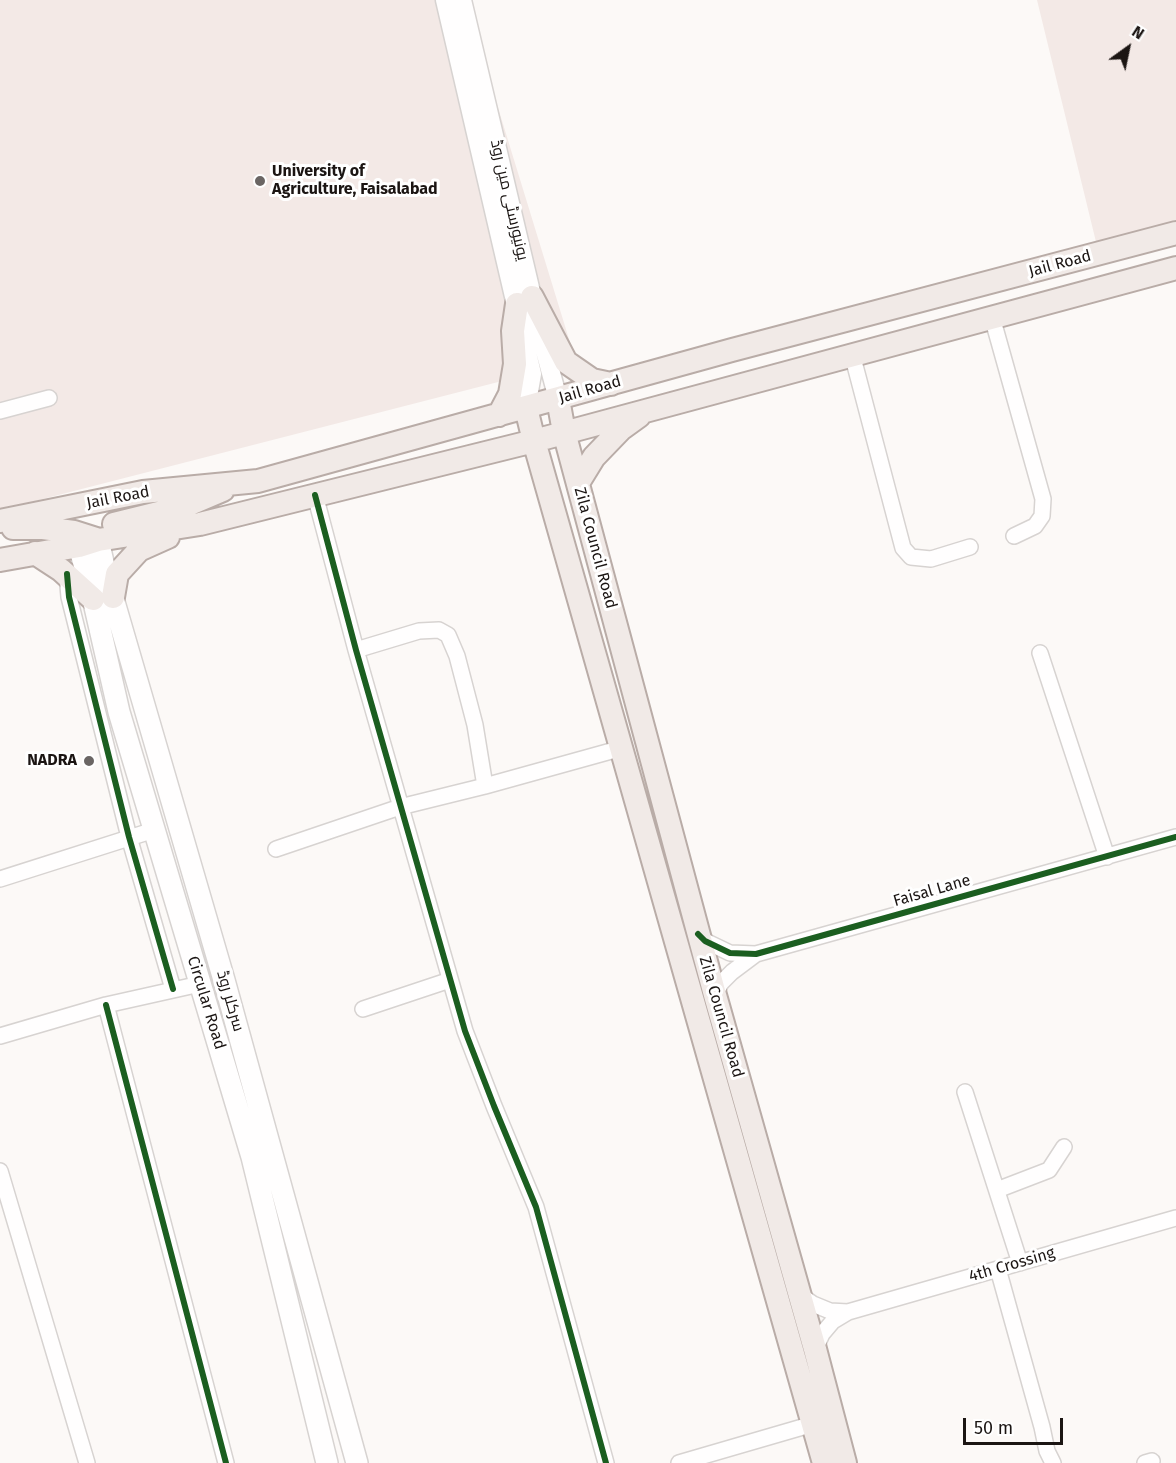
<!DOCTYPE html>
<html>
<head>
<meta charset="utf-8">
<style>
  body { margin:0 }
  #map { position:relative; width:1176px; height:1463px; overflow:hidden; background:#fcf9f7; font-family:"Fira Sans",sans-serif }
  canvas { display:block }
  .north { position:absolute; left:1098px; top:18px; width:60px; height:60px; -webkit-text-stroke:4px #fff; paint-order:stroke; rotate:33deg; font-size:16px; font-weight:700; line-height:24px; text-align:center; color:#1b1513 }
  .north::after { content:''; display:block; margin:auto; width:21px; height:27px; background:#1b1513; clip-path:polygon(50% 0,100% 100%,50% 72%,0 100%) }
  .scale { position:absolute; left:963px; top:1418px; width:100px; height:27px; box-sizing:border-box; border:3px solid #1b1513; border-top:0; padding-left:8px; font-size:18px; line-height:21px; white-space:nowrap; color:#1b1513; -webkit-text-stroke:4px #fff; paint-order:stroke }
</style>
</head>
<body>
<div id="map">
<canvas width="1176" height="1463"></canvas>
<div class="north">N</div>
<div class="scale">50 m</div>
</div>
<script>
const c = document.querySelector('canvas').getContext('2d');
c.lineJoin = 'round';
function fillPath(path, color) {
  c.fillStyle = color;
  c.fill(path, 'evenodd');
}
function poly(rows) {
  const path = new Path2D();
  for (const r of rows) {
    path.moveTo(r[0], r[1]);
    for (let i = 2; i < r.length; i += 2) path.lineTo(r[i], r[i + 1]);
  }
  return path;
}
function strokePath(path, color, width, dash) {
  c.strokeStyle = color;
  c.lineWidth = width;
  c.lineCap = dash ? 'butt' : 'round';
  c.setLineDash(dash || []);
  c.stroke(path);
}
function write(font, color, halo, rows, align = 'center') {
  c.font = font + ' "Fira Sans",Cairo,sans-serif';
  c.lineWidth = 6;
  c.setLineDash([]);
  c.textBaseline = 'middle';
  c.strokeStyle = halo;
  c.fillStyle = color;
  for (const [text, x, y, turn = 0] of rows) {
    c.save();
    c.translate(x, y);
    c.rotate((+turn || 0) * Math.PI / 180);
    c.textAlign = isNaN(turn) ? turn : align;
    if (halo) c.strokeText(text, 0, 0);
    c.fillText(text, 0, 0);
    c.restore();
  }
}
fillPath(poly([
  [0,0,465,0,576,362,0,510],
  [1037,0,1176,0,1176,220,1097,246]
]), '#f3e9e6');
const minor = poly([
  [992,317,1043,499,1042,516,1035,526,1014,536],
  [852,354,903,548,911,557,931,559,970,547],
  [0,411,49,398],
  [315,495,356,650,465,1031,494,1106,536,1207,606,1463],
  [67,574,69,597,129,837,173,989],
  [1040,653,1107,857],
  [485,786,622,748],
  [276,849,400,807,485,786,475,725,457,656,448,635,439,630,419,631,356,650],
  [0,879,154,830],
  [698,934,705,941,730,953,756,954,1176,837],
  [715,995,721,983,732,972,756,954],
  [106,1005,226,1463],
  [363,1009,450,980],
  [0,1036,106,1005,200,984],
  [965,1092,1020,1263],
  [0,1171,87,1463],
  [997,1190,1049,1170,1064,1147],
  [998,1269,1042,1427,1047,1451,1053,1463],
  [799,1294,813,1304,830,1311,848,1312],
  [815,1349,822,1334,833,1321,848,1312,1176,1218],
  [679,1463,813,1424],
  [1145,1463,1152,1461]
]);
const tertiary = poly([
  [445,0,532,374,526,408],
  [462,0,544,347,558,399]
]);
const secondary = poly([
  [98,540,105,571,224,980,357,1463],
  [79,546,90,585,119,712,252,1157,327,1463]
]);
const primary = poly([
  [532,297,566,362,592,380,611,384],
  [558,399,564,432,715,995,815,1349,845,1463],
  [526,408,534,441,824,1463],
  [499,415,510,394,515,364,513,331,517,304],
  [578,483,594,457,621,429,639,416],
  [0,521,143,492,258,481,732,350,1176,233],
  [114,524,183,507,223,490],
  [13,528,43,528,74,532,96,539],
  [35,553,61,570,93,599],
  [0,560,79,546,98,540,200,524,534,441,1176,268],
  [113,597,117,574,139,550,168,537]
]);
strokePath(minor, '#d7d3d1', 18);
strokePath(tertiary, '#d7d3d1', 21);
strokePath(secondary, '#d7d3d1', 24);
strokePath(primary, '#b9aca7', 26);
strokePath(minor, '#fffefe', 15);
strokePath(tertiary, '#fffefe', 18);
strokePath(secondary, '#fffefe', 21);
strokePath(primary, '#f1eae7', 22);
strokePath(poly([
  [315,495,356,650,465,1031,494,1106,536,1207,606,1463],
  [67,574,69,597,129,837,173,989],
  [698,934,705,941,730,953,756,954,1176,837],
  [106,1005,226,1463]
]), '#1b5e20', 6);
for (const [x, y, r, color] of [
  [260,181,6,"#6a6563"],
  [89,761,6,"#6a6563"]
]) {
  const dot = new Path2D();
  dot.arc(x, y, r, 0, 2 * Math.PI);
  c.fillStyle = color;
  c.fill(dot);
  strokePath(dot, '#fff', 2);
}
write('bold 16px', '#1b1513', '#fff', [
  ["University of",272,172],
  ["Agriculture, Faisalabad",272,190],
  ["NADRA",77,761,"right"]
], 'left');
write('16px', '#1b1513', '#fff', [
  ["یونیورسٹی مین روڈ",509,200,77],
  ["Jail Road",1060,264,-15],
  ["Jail Road",590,390,-16],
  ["Jail Road",118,498,-11],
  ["Zila Council Road",595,548,75],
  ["Faisal Lane",932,891,-16],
  ["سرکلر روڈ",230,1001,74],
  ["Circular Road",206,1003,73],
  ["Zila Council Road",721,1017,74],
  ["4th Crossing",1012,1265,-16]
]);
</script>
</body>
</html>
